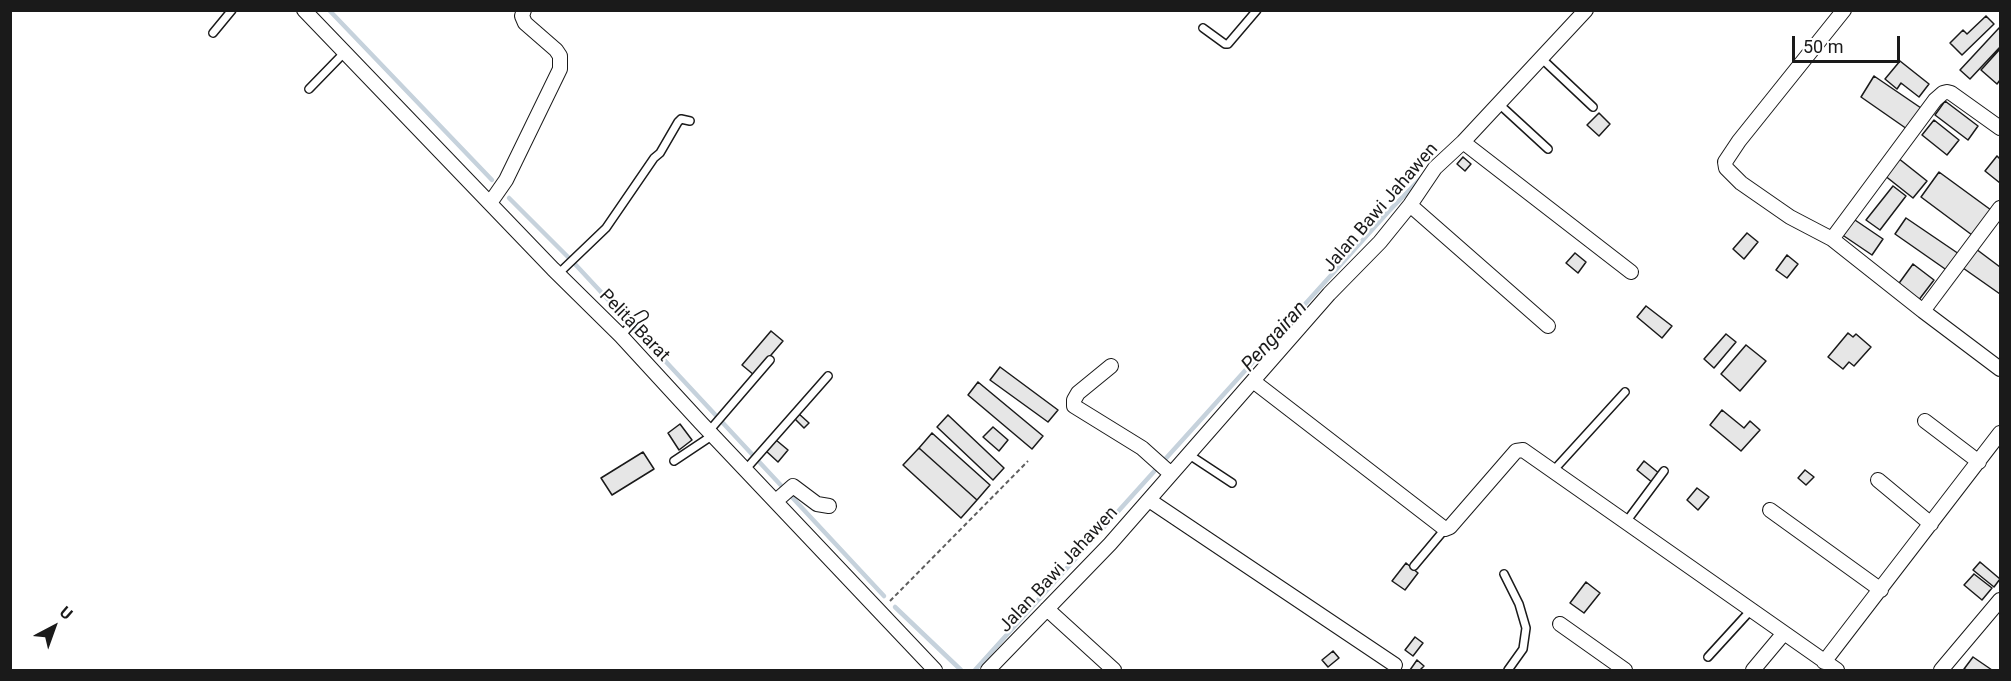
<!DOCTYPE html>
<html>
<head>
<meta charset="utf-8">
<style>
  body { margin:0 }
  #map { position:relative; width:2011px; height:681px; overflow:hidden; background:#fff; font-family:Roboto,sans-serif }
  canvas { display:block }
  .frame { position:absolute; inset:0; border:12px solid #1a1a1a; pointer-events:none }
  .north { position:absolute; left:24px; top:597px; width:60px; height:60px; -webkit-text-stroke:4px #fff; paint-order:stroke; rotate:41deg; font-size:16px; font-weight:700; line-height:24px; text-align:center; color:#1a1a1a }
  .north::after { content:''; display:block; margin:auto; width:21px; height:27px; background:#1a1a1a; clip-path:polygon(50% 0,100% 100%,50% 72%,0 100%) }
  .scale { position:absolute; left:1792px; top:36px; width:108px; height:27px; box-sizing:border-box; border:3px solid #1a1a1a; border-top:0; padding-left:8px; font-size:18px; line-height:21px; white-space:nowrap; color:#1a1a1a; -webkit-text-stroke:4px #fff; paint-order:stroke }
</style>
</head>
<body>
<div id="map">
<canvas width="2011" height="681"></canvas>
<div class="frame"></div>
<div class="north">U</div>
<div class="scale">50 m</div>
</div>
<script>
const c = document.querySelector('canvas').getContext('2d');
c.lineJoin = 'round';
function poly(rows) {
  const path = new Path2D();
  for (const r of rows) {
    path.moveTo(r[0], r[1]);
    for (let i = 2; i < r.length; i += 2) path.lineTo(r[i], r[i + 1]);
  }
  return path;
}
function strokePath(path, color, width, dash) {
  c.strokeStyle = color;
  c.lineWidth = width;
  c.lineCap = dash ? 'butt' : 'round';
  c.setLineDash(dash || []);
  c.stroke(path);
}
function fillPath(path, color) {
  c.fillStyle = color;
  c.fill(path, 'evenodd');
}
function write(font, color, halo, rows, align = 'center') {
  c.font = font + ' Roboto,sans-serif';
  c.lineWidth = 4.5;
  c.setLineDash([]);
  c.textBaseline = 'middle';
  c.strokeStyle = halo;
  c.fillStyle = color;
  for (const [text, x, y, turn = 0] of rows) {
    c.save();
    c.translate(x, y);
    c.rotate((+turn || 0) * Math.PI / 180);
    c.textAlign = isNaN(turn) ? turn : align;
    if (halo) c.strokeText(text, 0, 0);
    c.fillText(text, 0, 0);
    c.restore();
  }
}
strokePath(poly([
  [329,10,492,180],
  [509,198,574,263,884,596],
  [895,607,961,670],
  [975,670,1389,211,1422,177]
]), '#c6d2dc', 4.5);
const building = poly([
  [1986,16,1994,24,1962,55,1950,43,1963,30,1967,34,1986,16],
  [1999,28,2000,30,2000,47,1970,79,1960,70,1999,28],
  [2000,49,2000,80,1997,84,1981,70,2000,49],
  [1900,61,1929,84,1919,97,1901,83,1897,89,1885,79,1900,61],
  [1874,76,1921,108,1907,129,1861,97,1874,76],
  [1945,101,1978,126,1968,140,1935,115,1945,101],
  [1599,113,1610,124,1599,136,1587,125,1599,113],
  [1934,120,1959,140,1947,155,1922,135,1934,120],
  [1997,156,2000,159,2000,183,1985,171,1997,156],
  [1463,157,1471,164,1465,171,1457,164,1463,157],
  [1898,158,1927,181,1913,198,1884,175,1898,158],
  [1939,172,1991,210,1972,235,1921,197,1939,172],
  [1893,186,1906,196,1880,230,1866,220,1893,186],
  [1852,218,1883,239,1872,255,1841,234,1852,218],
  [1906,218,1959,254,1948,271,1895,234,1906,218],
  [1747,233,1758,242,1744,259,1733,249,1747,233],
  [1976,249,2000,267,2000,294,1963,268,1976,249],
  [1575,253,1586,262,1578,273,1566,263,1575,253],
  [1787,255,1798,264,1787,278,1776,270,1787,255],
  [1913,264,1934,280,1918,301,1897,286,1913,264],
  [1646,306,1672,326,1662,338,1637,317,1646,306],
  [771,331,783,341,754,375,742,365,771,331],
  [1848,333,1853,337,1856,334,1871,347,1854,366,1849,362,1843,369,1828,357,1848,333],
  [1726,334,1736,342,1714,368,1704,359,1726,334],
  [1746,345,1766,361,1740,391,1721,374,1746,345],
  [1000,367,1058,410,1048,422,990,380,1000,367],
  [978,382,1043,436,1032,449,968,395,978,382],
  [1722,410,1744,428,1750,421,1760,430,1741,451,1710,425,1722,410],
  [798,413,809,423,804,428,793,417,798,413],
  [948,415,1004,468,993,480,937,427,948,415],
  [680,424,692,440,679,450,668,433,680,424],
  [993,427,1008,440,999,451,983,437,993,427],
  [932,433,990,485,977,500,919,448,932,433],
  [776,440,788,450,778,462,766,451,776,440],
  [919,448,977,500,961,518,903,465,919,448],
  [643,452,654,469,612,495,601,478,643,452],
  [1644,461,1660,474,1653,483,1637,470,1644,461],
  [1805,470,1814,477,1806,485,1798,478,1805,470],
  [1697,488,1709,497,1698,510,1687,500,1697,488],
  [1980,562,2000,579,1994,587,1973,570,1980,562],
  [1406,563,1418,573,1405,590,1392,581,1406,563],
  [1974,574,1992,588,1982,600,1964,585,1974,574],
  [1586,582,1600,593,1584,613,1570,603,1586,582],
  [1415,637,1423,643,1413,656,1405,650,1415,637],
  [1333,651,1339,658,1328,667,1322,660,1333,651],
  [1973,657,1992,670,1967,670,1964,669,1973,657],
  [1417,660,1424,666,1420,670,1410,670,1417,660]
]);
fillPath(building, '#e6e6e6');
strokePath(building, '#1a1a1a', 1.5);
const lane = poly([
  [1203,28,1225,44,1228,44,1257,10],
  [213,33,232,10],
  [1541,58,1593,107],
  [309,89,344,53],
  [1499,104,1548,149],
  [558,274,606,228,654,158,660,153,678,122,681,119,690,121],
  [621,336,635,320,644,315],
  [709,431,770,360],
  [1188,454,1232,483],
  [674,461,713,435],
  [746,469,828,376],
  [1553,471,1625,392],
  [1626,522,1664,471],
  [1414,566,1445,529],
  [1504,574,1519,604,1526,628,1523,649,1508,670],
  [1708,657,1751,610]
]);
const street = poly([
  [304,10,553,269,621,336,701,423,935,670],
  [1844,10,1739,141,1725,162,1726,168,1741,183,1790,217,1832,239,1923,311,2000,369],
  [1463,142,1631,272],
  [490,203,506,180,560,69,560,56,556,50,525,23,522,16,524,10],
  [1410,205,1548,326],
  [1832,239,1935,100,1943,93,1947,92,1951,93,2000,128],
  [1923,311,2000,208],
  [1111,366,1078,393,1074,400,1074,406,1142,448,1171,474],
  [1253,381,1445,529,1450,527,1516,451,1523,450,1837,670],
  [1925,421,1979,462],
  [1878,480,1931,524],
  [1149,500,1395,665],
  [776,501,793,486,817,504,829,506],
  [1770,510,1881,590],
  [1047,609,1114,670],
  [1560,624,1625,670],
  [1824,662,2000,433],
  [988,670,1110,544,1329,294,1380,242,1410,205,1435,168,1463,142,1586,10],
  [1753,670,1784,633],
  [1941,670,2000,600]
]);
strokePath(lane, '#1a1a1a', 10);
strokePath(street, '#1a1a1a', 16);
strokePath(poly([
  [890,601,1028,461]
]), '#5f5f5f', 2, [4.5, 3]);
strokePath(lane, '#fff', 7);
strokePath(street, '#fff', 14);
write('18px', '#1a1a1a', '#fff', [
  ["Jalan Bawi Jahawen",1381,208,-49],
  ["Pelita Barat",634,326,46],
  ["Jalan Bawi Jahawen",1059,570,-47]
]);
write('italic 20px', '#1a1a1a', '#fff', [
  ["Pengairan",1275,337,-48]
]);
</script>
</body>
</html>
